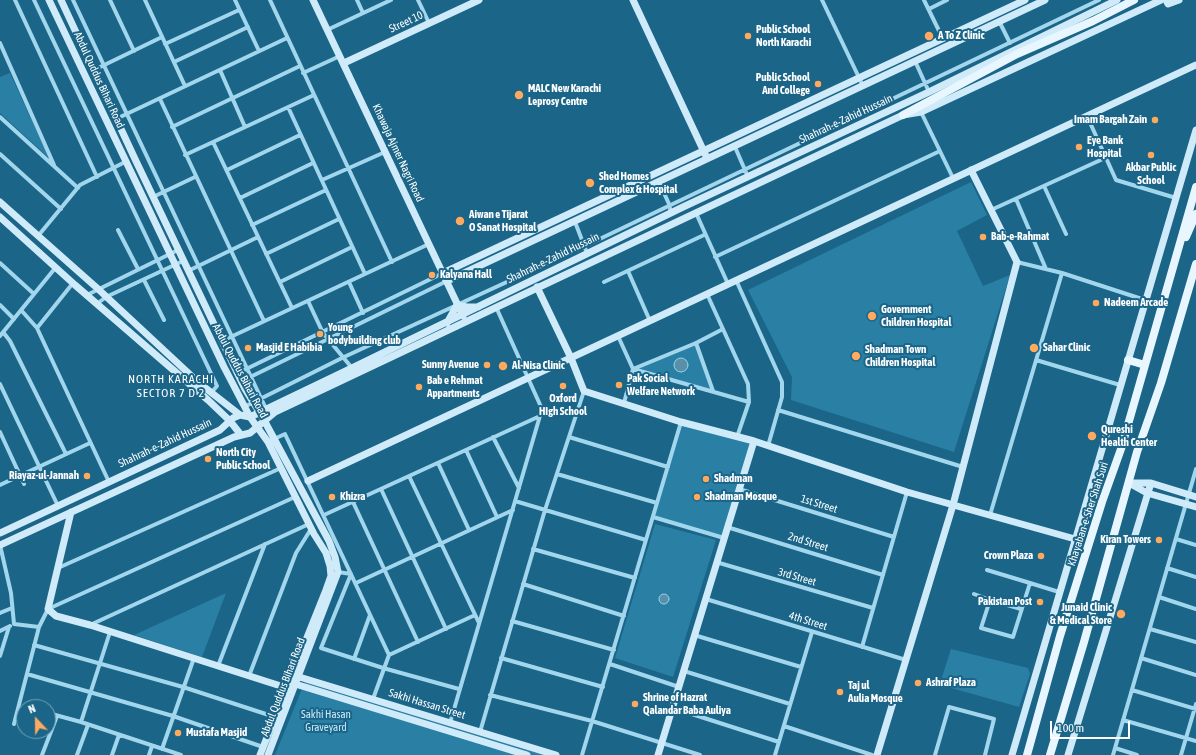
<!DOCTYPE html>
<html>
<head>
<meta charset="utf-8">
<style>
  body { margin:0 }
  #map { position:relative; width:1196px; height:755px; overflow:hidden; background:#1a6588; font-family:"Asap Condensed",sans-serif }
  canvas { display:block }
  .north { position:absolute; left:16px; top:699px; width:40px; height:40px; box-sizing:border-box; background:#1a6588; border:1px solid #76a3b8; border-radius:50%; rotate:338deg; font-size:11px; font-weight:700; line-height:16px; text-align:center; color:#fff }
  .north::after { content:''; display:block; margin:auto; width:14px; height:18px; background:#ffa95e; clip-path:polygon(50% 0,100% 100%,50% 72%,0 100%) }
  .scale { position:absolute; left:1050px; top:721px; width:80px; height:18px; box-sizing:border-box; border:2px solid #fff; border-top:0; padding-left:5px; font-size:12px; line-height:14px; white-space:nowrap; color:#fff; -webkit-text-stroke:3px #1a6588; paint-order:stroke }
</style>
</head>
<body>
<div id="map">
<canvas width="1196" height="755"></canvas>
<div class="north">N</div>
<div class="scale">100 m</div>
</div>
<script>
const c = document.querySelector('canvas').getContext('2d');
c.lineJoin = 'round';
function fillPath(path, color) {
  c.fillStyle = color;
  c.fill(path, 'evenodd');
}
function poly(rows) {
  const path = new Path2D();
  for (const r of rows) {
    if (r.length === 3) {
      path.moveTo(r[0] + r[2], r[1]);
      path.arc(r[0], r[1], r[2], 0, 2 * Math.PI);
      continue;
    }
    path.moveTo(r[0], r[1]);
    for (let i = 2; i < r.length; i += 2) path.lineTo(r[i], r[i + 1]);
  }
  return path;
}
function strokePath(path, color, width, dash) {
  c.strokeStyle = color;
  c.lineWidth = width;
  c.lineCap = dash ? 'butt' : 'round';
  c.setLineDash(dash || []);
  c.stroke(path);
}
function write(font, color, halo, rows, align = 'center') {
  c.font = font + ' "Asap Condensed",sans-serif';
  c.lineWidth = 4;
  c.setLineDash([]);
  c.textBaseline = 'middle';
  c.strokeStyle = halo;
  c.fillStyle = color;
  for (const [text, x, y, turn = 0] of rows) {
    c.save();
    c.translate(x, y);
    c.rotate((+turn || 0) * Math.PI / 180);
    c.textAlign = isNaN(turn) ? turn : align;
    if (halo) c.strokeText(text, 0, 0);
    c.fillText(text, 0, 0);
    c.restore();
  }
}
fillPath(poly([
  [10,73,49,158,0,113,0,77],
  [971,182,987,215,957,231,983,286,1010,275,954,452,791,400,792,377,748,290],
  [696,343,713,391,633,369],
  [681,422,754,441,724,538,653,517],
  [655,524,716,540,673,677,615,658],
  [226,593,202,657,134,635],
  [951,649,1028,668,1030,674,1019,707,944,686,942,677],
  [306,679,556,755,275,755]
]), '#2a7fa5');
const water = poly([
  [681,365,7],
  [664,599,5]
]);
fillPath(water, '#598fa8');
strokePath(water, '#95d5ef', 1);
strokePath(poly([
  [15,0,97,177],
  [34,0,217,386,211,393],
  [73,0,269,415],
  [110,0,134,51],
  [145,0,185,86],
  [235,0,259,51],
  [270,0,392,262],
  [357,0,363,13],
  [418,0,429,23],
  [822,0,863,86],
  [924,0,943,39],
  [929,9,947,0],
  [999,21,1010,43],
  [327,30,391,0],
  [0,43,54,165],
  [165,44,239,10],
  [915,61,929,92],
  [174,62,248,27],
  [94,70,162,37],
  [220,70,245,127],
  [303,73,340,56],
  [160,99,264,321],
  [288,107,365,274],
  [921,112,953,178],
  [1087,116,1116,180,1176,198],
  [0,117,78,188],
  [116,119,287,38],
  [172,127,300,66],
  [213,142,292,308],
  [735,147,748,177],
  [0,154,61,209],
  [185,155,314,95],
  [227,170,300,135],
  [322,180,385,152],
  [659,182,669,204,671,213],
  [1044,186,1066,234],
  [153,197,195,177],
  [240,198,313,163],
  [1016,199,1046,269],
  [991,210,1105,158],
  [696,213,728,284],
  [575,222,587,253],
  [252,225,326,190],
  [118,230,138,269],
  [38,236,80,185,125,162],
  [266,254,339,219],
  [715,257,940,151],
  [1017,262,1062,273,1145,300],
  [0,263,34,294],
  [188,271,258,237],
  [628,271,650,321],
  [144,280,164,320],
  [736,280,782,382,782,397,768,446],
  [280,282,352,247],
  [349,282,363,313],
  [604,282,704,235],
  [707,294,748,384,749,402,737,437],
  [87,295,178,250],
  [308,301,323,333,352,368],
  [98,303,106,297,183,261],
  [0,305,14,319],
  [21,310,37,328,109,482],
  [37,328,73,283],
  [3,332,10,341,66,454],
  [0,336,56,267],
  [618,336,633,369,749,402],
  [222,341,429,244],
  [696,343,713,391],
  [1036,360,1120,385],
  [238,373,443,273],
  [242,381,447,281],
  [0,384,58,506],
  [624,403,633,369,696,343,723,329],
  [244,407,344,357,585,246,1099,0],
  [778,410,963,467],
  [0,432,24,484],
  [493,437,519,488],
  [569,437,668,467],
  [274,439,285,434,389,655,373,699],
  [466,450,497,517],
  [438,463,469,530],
  [557,474,657,503],
  [409,476,479,623],
  [0,485,90,443],
  [381,489,446,629],
  [739,489,894,537],
  [515,501,646,540],
  [353,502,418,642],
  [324,515,540,416],
  [990,515,1062,273],
  [653,517,724,538],
  [727,527,883,575],
  [1176,539,1196,545],
  [0,545,11,593,14,624,39,627],
  [533,549,635,578],
  [716,562,873,608],
  [58,568,281,468],
  [1167,568,1196,577],
  [987,570,1030,583],
  [338,572,351,574,321,648,383,668,459,689],
  [356,583,513,510],
  [523,584,624,616],
  [974,594,990,600,981,628,1013,637,1030,583,1059,592],
  [1159,597,1196,609],
  [706,599,906,660],
  [990,600,1021,609],
  [0,613,12,608],
  [512,621,614,650],
  [90,625,309,524],
  [1150,629,1196,642],
  [0,631,10,626],
  [694,635,801,667],
  [34,645,183,687,275,717],
  [862,647,907,492],
  [389,655,475,615],
  [0,656,9,627],
  [501,658,603,687],
  [1141,658,1196,675],
  [354,659,370,615],
  [610,664,679,687],
  [218,666,265,544],
  [684,671,790,704],
  [27,674,173,716,263,747],
  [249,676,296,553,311,529],
  [1132,690,1196,709],
  [490,695,592,721,700,755],
  [673,708,779,742],
  [48,713,81,722,181,755],
  [1123,720,1196,741],
  [81,722,110,632],
  [450,723,542,409,496,307],
  [14,724,39,627,48,609,295,497],
  [784,726,872,755],
  [480,732,545,510,584,391],
  [1115,748,1137,755],
  [162,749,194,658],
  [42,755,57,716],
  [77,755,88,725],
  [112,755,119,735],
  [149,755,152,746],
  [582,755,681,422],
  [775,755,812,632],
  [935,755,949,707,994,719,985,755],
  [1113,755,1196,469],
  [1181,755,1196,704]
]), '#a2d6ed', 4);
strokePath(poly([
  [49,0,224,367,250,417,268,442,314,534,326,553,330,566,331,576,326,590,260,755],
  [61,0,135,159,245,389,264,420,329,541,335,557,338,572,268,755],
  [313,0,463,316],
  [633,0,706,156],
  [1166,0,1168,4,1179,0],
  [344,63,479,0],
  [0,202,97,288,199,383,240,415],
  [0,217,75,285,208,400,230,421,241,435],
  [443,273,1025,0],
  [447,281,1045,0],
  [537,287,571,358,584,391,681,422,754,441,907,492,1075,539],
  [447,323,457,305,467,307,478,307],
  [308,481,1196,65],
  [1129,483,1147,493,1196,507],
  [1131,483,1151,483,1196,497],
  [71,512,48,609,56,616,90,625,287,688],
  [0,533,220,430,233,418,240,415,250,417,352,368,683,207,929,92,1117,0],
  [0,545,234,437,250,433,275,412,903,115,921,112,1161,0],
  [296,676,556,755],
  [292,683,527,755],
  [658,755,754,441],
  [877,755,953,505,1017,262,971,170],
  [1012,755,1196,130],
  [1068,755,1151,483]
]), '#cfebf9', 7);
strokePath(poly([
  [903,115,1017,54,1093,21,1134,0],
  [1186,237,1196,214],
  [1128,360,1145,365],
  [1027,755,1060,636,1102,502,1121,449,1196,187],
  [1050,755,1084,642,1137,452,1161,383,1196,264]
]), '#e8f7ff', 8);
for (const [x, y, r, color] of [
  [748,36,4,"#ffa95e"],
  [929,36,5,"#ffa95e"],
  [818,84,4,"#ffa95e"],
  [519,95,5,"#ffa95e"],
  [1155,120,4,"#ffa95e"],
  [1079,147,4,"#ffa95e"],
  [1151,155,4,"#ffa95e"],
  [590,183,5,"#ffa95e"],
  [460,221,5,"#ffa95e"],
  [983,237,4,"#ffa95e"],
  [432,275,4,"#ffa95e"],
  [1096,303,4,"#ffa95e"],
  [872,316,5,"#ffa95e"],
  [320,334,4,"#ffa95e"],
  [248,348,4,"#ffa95e"],
  [1034,348,5,"#ffa95e"],
  [856,356,5,"#ffa95e"],
  [487,365,4,"#ffa95e"],
  [503,366,5,"#ffa95e"],
  [619,385,4,"#ffa95e"],
  [563,386,4,"#ffa95e"],
  [419,387,4,"#ffa95e"],
  [1092,436,5,"#ffa95e"],
  [208,459,4,"#ffa95e"],
  [87,476,4,"#ffa95e"],
  [706,479,4,"#ffa95e"],
  [332,497,4,"#ffa95e"],
  [697,497,4,"#ffa95e"],
  [1159,540,4,"#ffa95e"],
  [1041,556,4,"#ffa95e"],
  [1040,602,4,"#ffa95e"],
  [1121,614,5,"#ffa95e"],
  [918,683,4,"#ffa95e"],
  [840,692,4,"#ffa95e"],
  [635,704,4,"#ffa95e"],
  [178,733,4,"#ffa95e"]
]) {
  const dot = new Path2D();
  dot.arc(x, y, r, 0, 2 * Math.PI);
  c.fillStyle = color;
  c.fill(dot);
  strokePath(dot, '#1a6588', 1.5);
}
write('11px', '#fff', '#1a6588', [
  ["Street 10",406,22,-25],
  ["Abdul Quddus Bihari Road",99,80,65],
  ["Shahrah-e-Zahid Hussain",846,119,-25],
  ["Khawaja Ajmer Nagri Road",398,153,65],
  ["Shahrah-e-Zahid Hussain",553,258,-26],
  ["Abdul Quddus Bihari Road",240,371,62],
  ["Shahrah-e-Zahid Hussain",165,443,-25],
  ["1st Street",819,504,17],
  ["Khayaban-e-Sher Shah Suri",1088,514,-72],
  ["2nd Street",808,542,17],
  ["3rd Street",797,577,16],
  ["4th Street",808,621,17],
  ["Abdul Quddus Bihari Road",283,687,-69],
  ["Sakhi Hassan Street",427,704,17]
]);
write('bold 11px', '#fff', '#1a6588', [
  ["Public School",756,30],
  ["North Karachi",756,43],
  ["A To Z Clinic",938,36],
  ["Public School",810,78,"right"],
  ["And College",810,91,"right"],
  ["MALC New Karachi",528,89],
  ["Leprosy Centre",528,102],
  ["Imam Bargah Zain",1147,120,"right"],
  ["Eye Bank",1087,141],
  ["Hospital",1087,154],
  ["Akbar Public",1151,168,"center"],
  ["School",1151,181,"center"],
  ["Shed Homes",599,177],
  ["Complex & Hospital",599,190],
  ["Aiwan e Tijarat",469,215],
  ["O Sanat Hospital",469,228],
  ["Bab-e-Rahmat",991,237],
  ["Kalyana Hall",440,275],
  ["Nadeem Arcade",1104,303],
  ["Government",881,310],
  ["Children Hospital",881,323],
  ["Young",328,328],
  ["bodybuilding club",328,341],
  ["Masjid E Habibia",256,348],
  ["Sahar Clinic",1043,348],
  ["Shadman Town",865,350],
  ["Children Hospital",865,363],
  ["Sunny Avenue",479,365,"right"],
  ["Al-Nisa Clinic",512,366],
  ["Pak Social",627,379],
  ["Welfare Network",627,392],
  ["Bab e Rehmat",427,381],
  ["Appartments",427,394],
  ["Oxford",563,399,"center"],
  ["HIgh School",563,412,"center"],
  ["Qureshi",1101,430],
  ["Health Center",1101,443],
  ["North City",216,453],
  ["Public School",216,466],
  ["Riayaz-ul-Jannah",79,476,"right"],
  ["Shadman",714,479],
  ["Khizra",340,497],
  ["Shadman Mosque",705,497],
  ["Kiran Towers",1151,540,"right"],
  ["Crown Plaza",1033,556,"right"],
  ["Pakistan Post",1032,602,"right"],
  ["Junaid Clinic",1112,608,"right"],
  ["& Medical Store",1112,621,"right"],
  ["Ashraf Plaza",926,683],
  ["Taj ul",848,686],
  ["Aulia Mosque",848,699],
  ["Shrine of Hazrat",643,698],
  ["Qalandar Baba Auliya",643,711],
  ["Mustafa Masjid",186,733]
], 'left');
write('11px', '#c8eaf9', '#1a6588', [
  ["Sakhi Hasan",326,715],
  ["Graveyard",326,728]
]);
c.letterSpacing = '1px';
write('12px', '#fff', '#1a6588', [
  ["NORTH KARACHI",171,379],
  ["SECTOR 7 D 2",171,393]
]);
c.letterSpacing = '0px';
</script>
</body>
</html>
